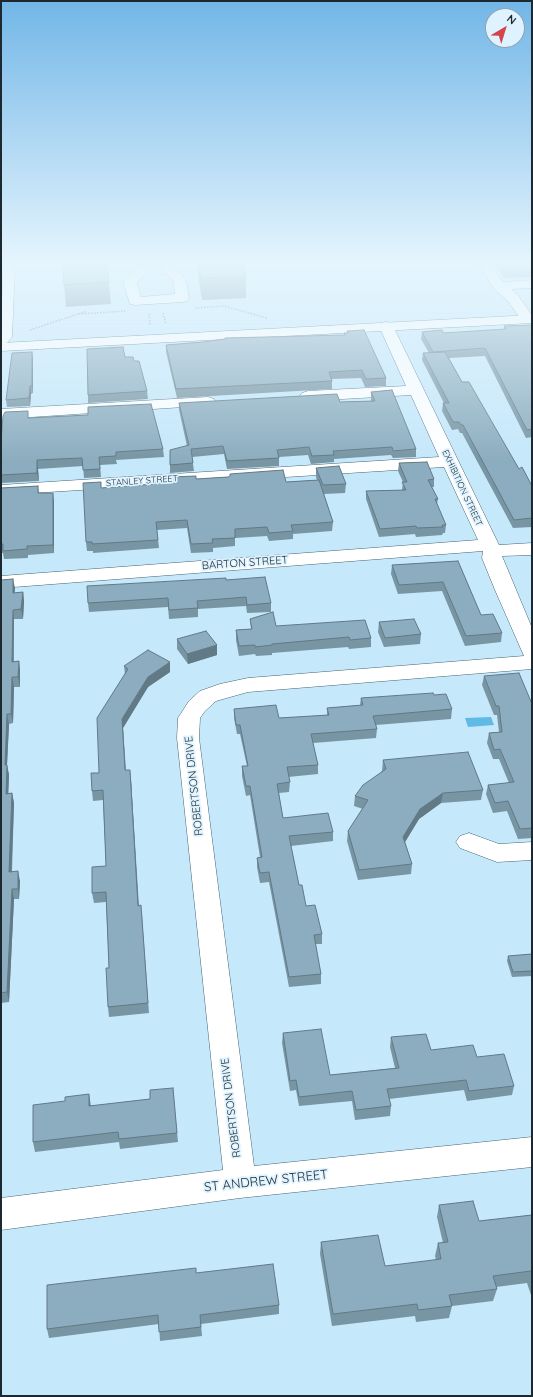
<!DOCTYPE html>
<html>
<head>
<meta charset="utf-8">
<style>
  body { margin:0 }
  #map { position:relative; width:533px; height:1397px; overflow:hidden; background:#c6e8fb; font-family:Quicksand,sans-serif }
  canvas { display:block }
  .frame { position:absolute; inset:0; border:2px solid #1c2930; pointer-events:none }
  .north { position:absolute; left:485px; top:8px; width:40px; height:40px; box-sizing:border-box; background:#def3ff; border:1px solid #90a2ac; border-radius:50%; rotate:38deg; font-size:11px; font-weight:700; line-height:16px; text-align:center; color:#1c2930 }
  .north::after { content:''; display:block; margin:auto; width:14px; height:18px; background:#d4444a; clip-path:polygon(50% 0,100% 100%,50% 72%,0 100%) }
</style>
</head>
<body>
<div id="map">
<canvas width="533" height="1397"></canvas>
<div class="frame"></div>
<div class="north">N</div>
</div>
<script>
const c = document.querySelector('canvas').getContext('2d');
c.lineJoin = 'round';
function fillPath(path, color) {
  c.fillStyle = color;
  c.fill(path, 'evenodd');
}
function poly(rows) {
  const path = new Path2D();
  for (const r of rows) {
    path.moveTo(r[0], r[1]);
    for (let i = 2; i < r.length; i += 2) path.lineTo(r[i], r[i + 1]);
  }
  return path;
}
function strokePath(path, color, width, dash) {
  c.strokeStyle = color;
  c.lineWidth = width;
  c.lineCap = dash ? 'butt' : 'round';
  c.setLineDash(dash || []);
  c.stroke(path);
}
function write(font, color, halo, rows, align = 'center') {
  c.font = font + ' Quicksand,sans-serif';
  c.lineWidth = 3.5;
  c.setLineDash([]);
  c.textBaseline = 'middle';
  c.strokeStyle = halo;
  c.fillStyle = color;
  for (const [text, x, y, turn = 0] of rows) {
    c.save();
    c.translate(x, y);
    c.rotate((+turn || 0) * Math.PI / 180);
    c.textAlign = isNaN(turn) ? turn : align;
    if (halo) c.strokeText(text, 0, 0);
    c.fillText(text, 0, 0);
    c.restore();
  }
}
fillPath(poly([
  [491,717,494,725,468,727,465,718]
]), '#61b9e5');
const minor = poly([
  [3,265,15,265,12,337,6,344,1,345,3,265],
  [137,265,150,265,150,268,137,283,141,297,175,294,173,280,155,265,170,265,186,279,189,298,187,301,182,302,135,305,130,304,123,282,137,267,137,265],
  [479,265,492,265,503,282,532,280,532,288,511,289,517,294,532,315,532,322,523,322,507,300,494,289,479,265],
  [386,322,391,323,393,326,499,545,532,543,532,555,502,556,532,628,532,669,248,692,216,701,205,711,200,718,199,738,254,1166,532,1137,532,1167,240,1198,1,1230,1,1198,223,1170,177,738,178,718,189,701,200,691,220,684,248,678,524,656,495,590,482,558,483,551,1,588,1,576,478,540,444,467,1,495,1,485,439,457,411,395,308,401,302,399,300,396,302,393,308,391,406,386,379,326,381,323,386,322],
  [208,397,214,399,216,402,214,405,1,419,1,409,208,397],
  [469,833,499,844,532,842,532,860,497,862,460,848,456,842,460,836,469,833]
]);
const major = poly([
  [532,315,532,323,1,351,1,343,532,315]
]);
strokePath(minor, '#456475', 1);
strokePath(major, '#456475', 1);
strokePath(poly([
  [195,308,224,306,267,318],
  [163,313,166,324],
  [79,314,126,311],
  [149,314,150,325],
  [30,330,87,311]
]), '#7c95a3', 1.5, [1.5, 1.5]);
fillPath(minor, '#fff');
fillPath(major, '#fff');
fillPath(poly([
  [107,265,111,304,66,307,64,285],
  [198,265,243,265,246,276,246,298,202,300,198,276],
  [496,265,532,265,532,277,504,278],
  [532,325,532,437,526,438,485,356,449,358,462,382,519,469,532,486,532,527,513,528,462,433,460,433,458,429,452,430,442,411,443,403,444,403,422,360,423,353,429,353,421,339,422,332,443,333,504,329,504,326],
  [347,331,386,378,386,386,365,387,361,378,332,379,332,389,177,398,166,352,166,345,203,342,225,340,225,338,344,335,344,333,347,333],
  [32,352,33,360,33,393,31,394,30,406,7,407,6,400],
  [125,357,134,361,147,391,148,399,88,403,88,395],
  [371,392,416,449,416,457,393,458,391,455,334,459,334,462,311,464,308,455,279,457,279,466,227,469,224,454,192,457,194,471,170,473,170,465,187,446,179,410,179,403,340,402,371,401],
  [29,418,163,449,164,457,116,460,117,464,100,465,101,477,84,478,83,466,38,469,39,481,1,483,1,442],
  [399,463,434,479,434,487,432,487,438,499,437,504,446,525,445,533,443,533,442,535,416,537,415,534,379,537,366,499,366,491,402,490,403,482,398,471],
  [316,468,346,484,345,493,324,494,333,522,332,531,293,534,293,539,269,541,267,536,235,538,235,546,213,548,213,552,191,553,187,528,157,530,159,548,93,553,93,551,87,551,86,542,101,488,155,484,196,479,228,477,230,477,230,474,286,482,317,480,316,477],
  [38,486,39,493,54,501,54,553,28,555,28,558,4,559,3,553,1,553,1,488],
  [458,561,481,615,502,633,501,642,465,646,442,591,398,594,391,574,392,565],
  [1,580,15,588,14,593,23,592,24,601,23,619,14,619,14,661,19,661,20,671,20,687,14,687,13,723,9,724,7,765,9,775,8,793,12,793,14,803,12,872,20,881,19,899,14,899,9,1002,1,1003],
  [226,580,271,603,271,612,247,613,246,606,198,609,198,617,169,619,168,607,89,612,88,603],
  [250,619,276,626,371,638,371,647,349,649,348,647,272,653,272,655,256,656,255,654,239,656,236,640,236,630,251,629],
  [379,622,421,634,420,644,384,647,378,632],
  [177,639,217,645,217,655,188,664,177,649],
  [170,662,170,672,148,687,123,728,126,770,131,780,139,906,142,916,149,1013,109,1017,108,1007,109,968,106,902,94,903,92,893,106,866,103,800,93,801,92,791,99,773,125,674,124,666],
  [484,676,532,704,532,838,518,839,507,811,493,813,486,794,488,785,509,783,499,759,493,759,487,743,489,733,499,732,497,715,494,715,482,685],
  [434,695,452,709,451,719,376,725,377,729,376,738,313,743,318,765,318,774,288,777,290,782,289,792,279,793,283,818,333,832,333,841,291,846,299,885,306,906,322,934,322,944,315,944,321,974,321,984,289,987,269,882,260,883,257,867,257,858,260,857,250,795,246,796,242,776,242,766,247,766,240,734,237,734,234,718,234,709,279,718,327,715,327,708,360,705,361,698],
  [383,760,483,790,481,800,441,803,419,819,405,842,412,864,411,874,358,880,347,841,348,831,363,809,354,806,355,796,382,771],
  [532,954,532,976,512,977,507,961,508,956],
  [283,1033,330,1075,395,1068,390,1047,391,1037,431,1050,477,1057,514,1086,512,1095,467,1101,464,1090,389,1099,391,1106,390,1116,355,1120,352,1101,299,1106,296,1090,290,1091,282,1043],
  [173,1088,178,1142,120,1149,119,1142,35,1152,33,1142,65,1101,89,1094,91,1106,150,1099],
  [439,1205,479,1221,532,1215,532,1298,527,1283,496,1287,497,1289,493,1301,452,1306,449,1318,416,1322,415,1316,332,1326,320,1254,321,1242,385,1266,436,1260,435,1256,438,1243,443,1243,437,1217],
  [196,1273,279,1305,279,1314,201,1324,202,1336,160,1341,159,1324,49,1338,47,1329]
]), '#7895a4');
fillPath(poly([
  [32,352,33,360,33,393,32,386],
  [30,386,31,394,30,406,29,398],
  [37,460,38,469,39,481,37,473],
  [53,493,54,501,54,553,53,545],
  [13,579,15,588,14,602,13,593],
  [23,592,24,601,23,619,21,609],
  [13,610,14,619,13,671,12,662],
  [217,645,217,655,188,664,187,654],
  [19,661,20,671,20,687,18,677],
  [170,662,170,672,148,687,123,728,126,781,122,719,148,677],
  [12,677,14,687,13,723,11,714],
  [7,714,9,724,7,765,9,775,8,803,6,794,5,765],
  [130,770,131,780,139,916,138,906],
  [12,793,14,803,11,882,9,872],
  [443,793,441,803,419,819,402,847,403,837,420,809],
  [18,871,20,881,19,899,18,889],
  [12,889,14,899,9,1002,7,992],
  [89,1094,90,1104,91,1116,89,1106]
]), '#627986');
const building = poly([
  [63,265,107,265,109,282,64,285,63,265],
  [199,265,243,265,246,276,202,278,199,265],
  [532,325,532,429,527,430,485,348,433,352,422,332,442,330,443,333,506,329,504,326,532,325],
  [364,330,386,378,366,379,362,370,329,372,332,381,176,389,166,345,203,342,225,339,225,338,345,335,344,333,348,333,347,331,364,330],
  [123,347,125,357,133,357,134,361,139,361,147,391,88,395,87,349,123,347],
  [32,352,32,386,30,386,29,398,6,400,12,353,32,352],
  [445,352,462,382,469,382,519,469,522,467,532,486,532,518,514,520,463,425,461,425,459,422,453,422,443,403,449,403,423,353,445,352],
  [392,390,416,449,393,451,392,447,333,451,334,455,312,456,309,447,277,450,279,458,227,461,223,446,191,449,193,463,170,465,170,450,189,445,179,403,337,394,340,402,375,401,371,392,392,390],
  [151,404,163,449,116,452,116,456,99,457,100,469,83,470,82,458,37,460,37,473,1,475,1,442,3,416,5,412,28,411,28,418,88,415,88,407,151,404],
  [427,462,434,479,428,480,438,499,435,499,446,525,442,525,443,527,417,528,416,526,380,529,366,491,406,490,402,482,407,482,399,463,427,462],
  [339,466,346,484,323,485,316,468,339,466],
  [283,470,286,482,319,480,333,522,291,525,293,531,269,533,267,527,235,529,235,538,212,539,213,543,191,544,187,520,156,522,158,540,92,544,92,542,86,542,83,483,101,482,101,488,155,484,155,481,170,480,170,477,196,476,196,479,228,477,230,476,230,474,283,470],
  [38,486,38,493,53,493,53,545,27,546,27,549,3,551,3,544,1,544,1,488,38,486],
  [458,561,481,615,493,614,502,633,466,636,443,582,399,585,392,565,458,561],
  [265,577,271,603,247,605,246,597,197,601,198,608,169,610,168,598,88,603,87,586,226,578,226,580,265,577],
  [13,579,13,593,23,592,21,609,13,610,12,662,19,661,18,677,12,677,11,714,7,714,5,765,7,765,6,794,12,793,9,872,18,871,18,889,12,889,7,992,1,993,1,580,13,579],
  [273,612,276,626,365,620,371,638,350,640,349,637,272,644,272,645,255,647,255,645,239,646,236,630,252,629,250,619,273,612],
  [414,619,421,634,385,638,379,622,414,619],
  [206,631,217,645,187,654,177,639,206,631],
  [148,650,170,662,148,677,122,719,125,770,130,770,138,906,141,905,148,1003,108,1007,106,968,109,968,106,892,92,893,92,867,106,866,103,790,92,791,91,773,99,773,97,718,128,669,124,666,148,650],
  [519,673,532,704,532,828,520,829,508,801,495,803,488,785,514,782,500,749,494,750,489,733,502,732,499,706,496,706,484,676,519,673],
  [433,693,434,695,446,694,452,709,373,716,377,729,311,734,318,765,287,767,290,782,277,784,283,818,328,813,333,832,289,836,299,885,302,885,306,906,315,905,322,934,314,935,321,974,289,977,269,872,260,873,257,858,262,857,250,786,246,786,242,766,248,766,240,725,236,725,234,709,276,705,279,718,329,715,327,708,363,705,361,698,433,693],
  [468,752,483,790,443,793,420,809,403,837,412,864,359,870,348,831,368,800,355,796,363,785,386,769,383,760,468,752],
  [532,954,532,971,513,972,508,956,532,954],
  [321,1029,330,1075,399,1068,391,1037,426,1034,431,1050,473,1045,477,1057,504,1054,514,1086,469,1091,466,1080,387,1089,391,1106,356,1110,352,1091,299,1097,296,1080,290,1081,283,1033,321,1029],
  [173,1088,177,1133,119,1139,118,1132,33,1142,33,1105,65,1101,65,1097,89,1094,89,1106,150,1099,150,1090,173,1088],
  [473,1201,479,1221,532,1215,532,1275,531,1271,493,1276,497,1289,449,1295,452,1306,418,1310,417,1304,333,1314,321,1242,378,1235,385,1266,441,1259,438,1243,448,1242,439,1205,473,1201],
  [273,1264,279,1305,200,1315,201,1327,159,1332,158,1315,47,1329,47,1285,196,1268,196,1273,273,1264]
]);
fillPath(building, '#8cadbf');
strokePath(building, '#627986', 1);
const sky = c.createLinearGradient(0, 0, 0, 461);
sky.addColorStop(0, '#72b6e7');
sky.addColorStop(0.57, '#e5f5fd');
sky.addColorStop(1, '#e5f5fd00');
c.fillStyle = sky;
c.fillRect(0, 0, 533, 461);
write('9px', '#1c2930', '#def3ff', [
  ["STANLEY STREET",142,481,-4],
  ["EXHIBITION STREET",462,488,65]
]);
write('11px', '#1c2930', '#def3ff', [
  ["BARTON STREET",245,563,-4],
  ["ROBERTSON DRIVE",194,786,-96],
  ["ROBERTSON DRIVE",231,1108,-97]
]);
write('13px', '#1c2930', '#def3ff', [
  ["ST ANDREW STREET",266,1181,-6]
]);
</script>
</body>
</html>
